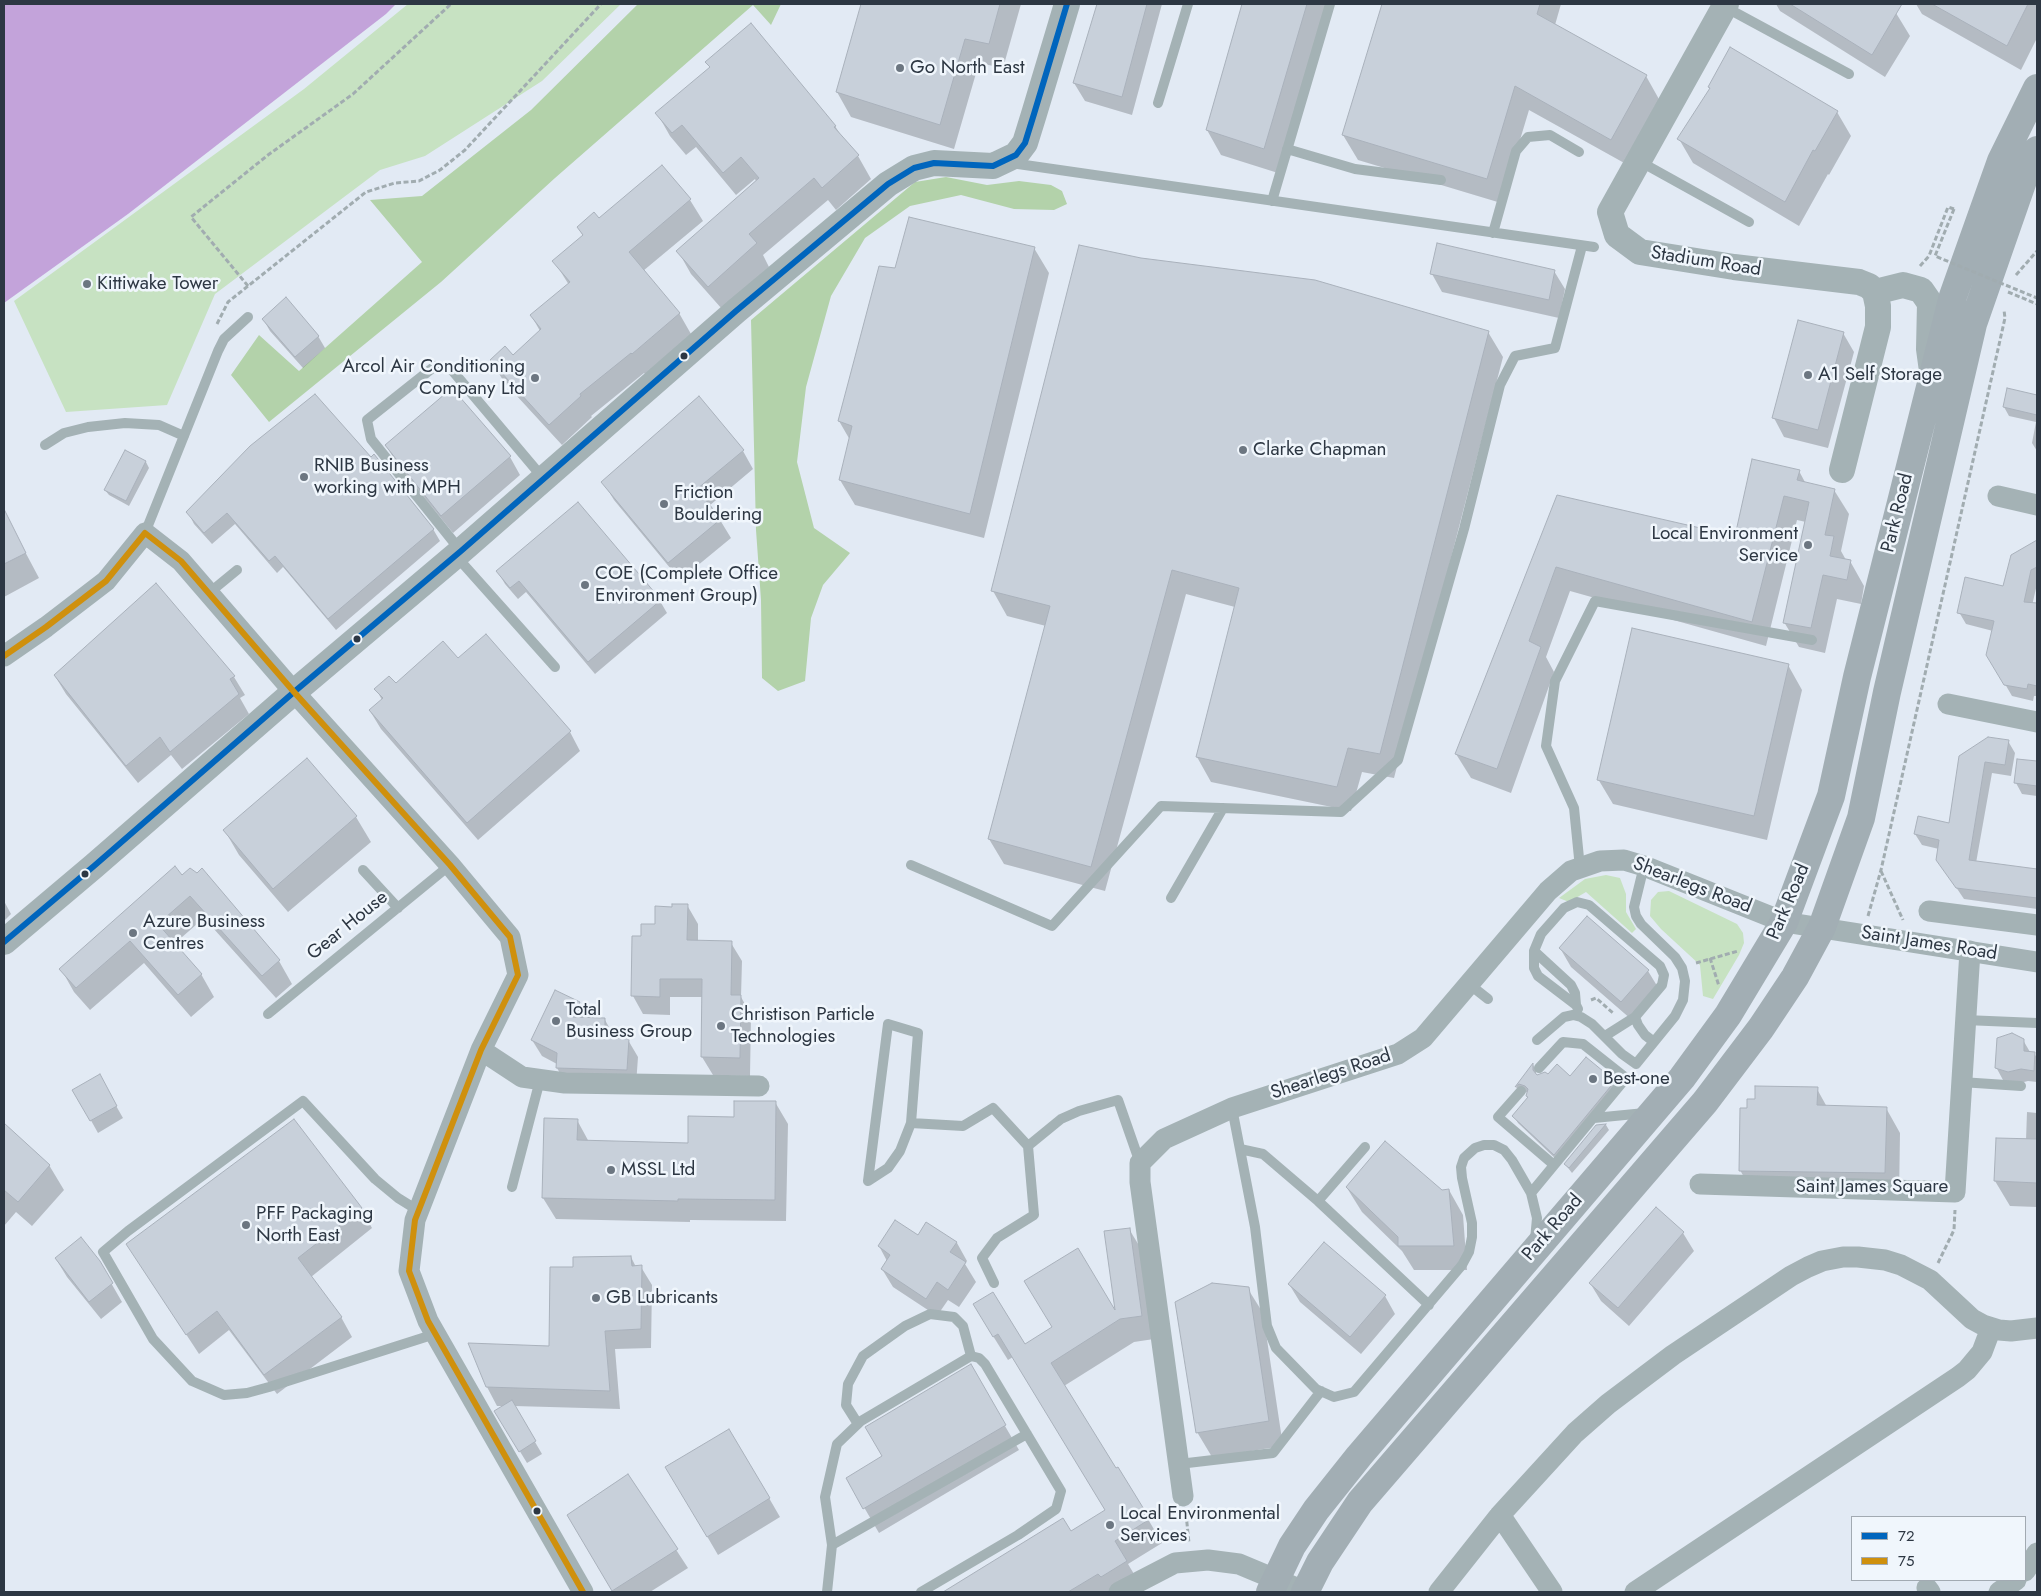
<!DOCTYPE html>
<html>
<head>
<meta charset="utf-8">
<style>
  body { margin:0 }
  #map { position:relative; width:2041px; height:1596px; overflow:hidden; background:#e2eaf4; font-family:Jost,sans-serif }
  canvas { display:block }
  .frame { position:absolute; inset:0; border:5px solid #2d3743; pointer-events:none }
  .legend { position:absolute; left:1851px; top:1516px; width:175px; height:65px; box-sizing:border-box; background:#f0f6fc; border:1px solid #a2aab2; margin:0; padding:6px 9px; list-style:none; font-size:15px; color:#2d3743 }
  .legend li { display:flex; align-items:center; gap:10px; height:25px }
  .legend b { width:25px; border:1px solid #a2aab2 }
</style>
</head>
<body>
<div id="map">
<canvas width="2041" height="1596"></canvas>
<div class="frame"></div>
<ul class="legend">
<li><b style="height:6px;background:#0065bd"></b>72</li>
<li><b style="height:6px;background:#cf900d"></b>75</li>
</ul>
</div>
<script>
const c = document.querySelector('canvas').getContext('2d');
c.lineJoin = 'round';
function fillPath(path, color) {
  c.fillStyle = color;
  c.fill(path, 'evenodd');
}
function poly(rows) {
  const path = new Path2D();
  for (const r of rows) {
    path.moveTo(r[0], r[1]);
    for (let i = 2; i < r.length; i += 2) path.lineTo(r[i], r[i + 1]);
  }
  return path;
}
function strokePath(path, color, width, dash) {
  c.strokeStyle = color;
  c.lineWidth = width;
  c.lineCap = dash ? 'butt' : 'round';
  c.setLineDash(dash || []);
  c.stroke(path);
}
function write(font, color, halo, rows, align = 'center') {
  c.font = font + ' Jost,sans-serif';
  c.lineWidth = 5;
  c.setLineDash([]);
  c.textBaseline = 'middle';
  c.strokeStyle = halo;
  c.fillStyle = color;
  for (const [text, x, y, turn = 0] of rows) {
    c.save();
    c.translate(x, y);
    c.rotate((+turn || 0) * Math.PI / 180);
    c.textAlign = isNaN(turn) ? turn : align;
    if (halo) c.strokeText(text, 0, 0);
    c.fillText(text, 0, 0);
    c.restore();
  }
}
fillPath(poly([
  [408,4,621,4,542,81,425,156,380,170,215,294,167,405,66,412,14,301,304,89],
  [1606,875,1620,878,1626,894,1626,912,1636,929,1632,933,1586,892,1569,902,1559,898,1585,879],
  [1669,891,1737,924,1743,933,1744,943,1739,955,1713,999,1703,996,1700,965,1661,929,1650,916,1651,900,1658,892]
]), '#c7e2c2');
fillPath(poly([
  [638,4,781,4,771,25,753,5,555,178,441,282,269,422,231,375,259,335,299,371,422,262,370,200,422,196,531,110],
  [946,177,987,185,1019,181,1051,185,1062,191,1067,204,1054,210,1014,209,961,195,910,206,865,238,831,296,806,387,797,462,814,528,850,553,823,585,811,618,805,681,778,691,762,678,761,600,756,530,751,320,915,182]
]), '#b3d2aa');
fillPath(poly([
  [4,4,396,4,386,14,128,214,4,303]
]), '#c3a3da');
fillPath(poly([
  [862,4,1021,4,1003,68,979,63,954,149,851,117,837,92],
  [1098,4,1162,4,1132,115,1085,101,1074,83],
  [1244,4,1328,4,1278,173,1221,155,1207,130],
  [1383,4,1561,4,1555,25,1646,76,1660,101,1626,164,1529,110,1501,203,1358,160,1343,135],
  [1776,4,1880,4,1896,13,1910,36,1885,77,1780,11],
  [1916,4,2037,4,2037,38,2021,70,1922,14],
  [707,62,835,126,842,137,858,156,871,179,836,210,828,200,763,255,769,267,722,309,691,274,678,251,756,181,755,179,736,195,696,147,686,155,670,136,657,113,710,68],
  [1709,87,1837,112,1851,136,1829,175,1828,174,1799,226,1693,163,1679,139,1710,89],
  [662,166,690,200,703,221,643,271,679,313,691,334,645,374,644,373,591,416,592,417,562,445,504,382,491,360,513,357,540,331,531,315,569,285,554,261,583,236,578,227,599,220],
  [1034,248,1049,273,984,538,855,505,840,480,850,440,839,421,896,270],
  [1141,259,1488,332,1503,357,1394,778,1362,772,1351,811,1211,782,1197,757,1235,607,1186,594,1105,891,1004,864,989,839,1046,626,1007,616,993,591],
  [1554,271,1565,289,1559,318,1442,292,1432,274],
  [263,319,318,336,325,348,303,368,270,331],
  [1843,333,1854,352,1828,448,1784,437,1774,418],
  [2008,390,2037,396,2037,451,2032,443,2036,422,2009,416,2004,407],
  [386,445,510,457,520,475,453,533,397,464],
  [251,447,433,529,440,541,336,630,283,567,277,573,235,524,212,544,194,524,188,512],
  [125,451,146,462,149,468,129,506,109,495,105,490],
  [743,451,753,469,709,506,720,520,731,538,680,580,614,500,603,482],
  [1799,471,1806,484,1834,490,1849,514,1841,551,1846,560,1850,561,1864,586,1861,604,1837,599,1825,653,1799,647,1784,622,1806,522,1797,520,1766,646,1570,591,1546,657,1554,672,1511,793,1471,778,1456,754,1557,497,1736,537],
  [4,512,39,578,4,597],
  [2037,541,2037,584,2020,658,2037,662,2037,696,2034,696,2033,701,2012,696,1988,655,1993,631,1966,624,1959,612,2004,587,2012,556],
  [498,572,660,601,667,613,595,674,526,592,518,599,505,584],
  [156,585,234,677,245,695,240,698,249,714,182,769,171,755,138,783,66,694,55,676],
  [486,636,570,732,580,751,478,840,381,729,370,711,382,700,376,689,396,685,458,660],
  [1788,665,1802,690,1767,840,1613,804,1598,779],
  [2008,741,2015,753,2011,776,1992,773,1976,863,2037,870,2037,909,1964,899,1937,859,1939,849,1922,845,1915,834,1950,824,1960,757],
  [307,760,356,817,371,842,288,912,239,855,225,831],
  [2018,760,2037,762,2037,796,2022,794,2016,783],
  [202,870,279,961,292,984,276,998,204,918,174,944,201,974,214,997,191,1017,144,963,90,1010,74,992,61,969,197,875],
  [4,901,11,914,4,921],
  [687,905,698,924,698,942,731,943,742,961,741,997,751,1015,750,1076,713,1075,702,1057,703,997,670,997,670,1015,643,1014,633,996,642,937,674,908],
  [1560,948,1648,971,1659,989,1632,1020,1571,967],
  [579,1003,589,1019,605,1020,614,1036,614,1039,628,1040,638,1057,636,1085,566,1084,557,1068,557,1064,542,1056,532,1040],
  [2023,1040,2030,1052,2034,1053,2037,1058,2037,1082,2028,1081,2016,1084,2003,1080,1996,1067],
  [1533,1065,1536,1071,1536,1076,1614,1082,1618,1089,1558,1161,1518,1123,1514,1116,1529,1098,1528,1092,1520,1093,1516,1087],
  [99,1076,123,1118,98,1133,74,1090],
  [1817,1089,1827,1107,1886,1108,1900,1133,1899,1198,1754,1195,1740,1170,1756,1100],
  [775,1102,788,1124,786,1221,690,1220,690,1222,556,1219,543,1198,577,1120,589,1142,689,1144,735,1118],
  [2027,1112,2037,1113,2037,1207,2010,1206,1995,1181,2026,1140],
  [4,1125,49,1165,64,1190,32,1226,16,1212,4,1226],
  [1606,1125,1609,1130,1572,1173,1565,1164,1597,1126],
  [1347,1188,1442,1192,1449,1190,1463,1215,1467,1270,1414,1270,1402,1251,1362,1212],
  [1656,1208,1683,1233,1694,1251,1629,1326,1601,1301,1590,1283],
  [361,1209,372,1228,311,1277,341,1317,352,1337,277,1394,229,1330,199,1354,127,1244],
  [927,1223,957,1243,967,1261,965,1264,976,1282,959,1307,948,1300,937,1316,893,1287,882,1269,887,1261,879,1246,918,1237],
  [1129,1229,1143,1252,1154,1339,1134,1342,1064,1386,1116,1470,1118,1468,1162,1543,1128,1564,1140,1584,1127,1592,945,1592,1063,1520,1070,1533,1106,1511,1013,1357,1008,1360,988,1328,1025,1346,1117,1316],
  [631,1257,636,1267,641,1267,652,1285,651,1348,615,1349,620,1409,514,1406,542,1454,527,1463,496,1412,505,1406,497,1406,487,1387,551,1347,574,1268],
  [56,1259,99,1262,122,1302,101,1319,67,1277],
  [1289,1284,1385,1296,1395,1314,1361,1354,1300,1302],
  [1248,1289,1263,1313,1283,1446,1212,1457,1197,1432],
  [970,1366,1019,1450,879,1533,847,1478,884,1457],
  [667,1468,769,1498,780,1517,718,1555],
  [628,1476,688,1568,650,1592,614,1592,579,1533]
]), '#0003');
const building = poly([
  [861,4,1000,4,989,44,965,39,940,125,836,92,861,4],
  [1097,4,1147,4,1122,97,1073,83,1097,4],
  [1242,4,1307,4,1264,149,1206,130,1242,4],
  [1382,4,1540,4,1537,14,1647,75,1611,140,1515,86,1487,179,1342,135,1382,4],
  [1790,4,1902,4,1872,55,1790,4],
  [1932,4,2028,4,2007,46,1932,4],
  [751,23,836,126,834,127,859,155,822,188,814,178,749,234,757,243,708,287,676,251,759,178,741,157,723,173,682,125,672,133,655,113,710,67,705,62,751,23],
  [1730,47,1838,111,1815,151,1813,150,1785,202,1677,139,1710,88,1708,87,1730,47],
  [662,165,691,199,629,252,680,313,632,354,631,353,580,394,581,396,549,425,490,360,505,346,513,355,541,329,530,315,570,282,552,261,583,235,577,227,594,212,599,218,662,165],
  [909,217,1035,247,970,514,839,480,852,426,838,421,879,266,895,268,909,217],
  [1437,243,1555,270,1549,300,1430,274,1437,243],
  [1079,245,1141,258,1315,280,1489,331,1380,754,1348,748,1337,787,1196,757,1239,588,1172,570,1091,867,988,839,1050,606,991,591,1079,245],
  [286,297,319,336,295,357,262,319,286,297],
  [1798,320,1844,332,1818,430,1772,418,1798,320],
  [452,388,511,456,441,516,385,445,452,388],
  [2007,388,2037,395,2037,415,2003,407,2007,388],
  [315,394,371,457,374,454,434,529,328,619,275,556,269,561,227,513,204,533,186,512,250,446,315,394],
  [699,396,744,450,697,489,721,519,668,563,601,482,699,396],
  [125,450,146,461,126,501,104,490,125,450],
  [1752,459,1800,470,1797,480,1835,489,1825,535,1834,536,1830,556,1851,560,1847,580,1823,575,1811,628,1783,623,1809,502,1784,496,1752,622,1556,567,1529,641,1541,647,1497,769,1455,754,1557,495,1735,536,1752,459],
  [578,502,661,600,588,662,519,581,510,588,496,571,578,502],
  [4,509,26,553,4,564,4,509],
  [2037,540,2037,567,2031,570,2024,602,2037,603,2037,686,2028,684,2027,689,2004,685,1986,655,1994,621,1957,613,1965,577,2003,586,2011,555,2037,540],
  [156,583,235,676,230,679,239,694,170,752,160,737,126,766,54,675,156,583],
  [1632,628,1789,664,1754,816,1597,780,1632,628],
  [486,634,571,731,467,823,369,710,383,698,374,689,389,676,396,683,443,641,458,658,486,634],
  [1988,737,2009,740,2005,765,1985,762,1969,860,2037,869,2037,898,1956,888,1936,860,1939,840,1914,834,1918,816,1949,823,1959,756,1988,737],
  [307,758,357,816,273,889,223,830,307,758],
  [2017,759,2037,761,2037,786,2014,783,2017,759],
  [175,866,182,875,190,868,197,873,202,868,280,960,262,976,190,896,158,924,202,974,178,995,130,941,76,988,59,969,175,866],
  [672,904,688,904,687,940,732,941,731,995,741,995,740,1058,701,1057,702,979,660,979,660,997,631,996,632,936,641,936,641,924,655,924,655,906,672,907,672,904],
  [1587,916,1649,970,1621,1002,1559,948,1587,916],
  [555,990,580,1002,573,1017,605,1018,605,1037,629,1039,627,1070,556,1068,557,1053,531,1040,555,990],
  [2012,1033,2024,1039,2024,1051,2035,1052,2034,1071,2021,1069,2008,1072,1995,1068,1997,1038,2012,1033],
  [1586,1057,1615,1081,1554,1155,1512,1116,1528,1097,1526,1096,1528,1089,1525,1086,1519,1084,1515,1087,1533,1063,1533,1070,1537,1075,1545,1072,1548,1074,1557,1064,1570,1076,1586,1057],
  [100,1074,117,1106,90,1121,72,1090,100,1074],
  [1755,1086,1818,1087,1817,1105,1887,1107,1885,1173,1739,1171,1740,1108,1747,1108,1747,1099,1755,1099,1755,1086],
  [734,1101,776,1101,775,1200,678,1199,678,1201,542,1198,544,1118,578,1119,577,1140,688,1143,688,1116,734,1117,734,1101],
  [294,1119,362,1208,298,1258,342,1317,264,1375,217,1311,186,1335,126,1244,294,1119],
  [4,1123,50,1165,18,1202,4,1190,4,1123],
  [1606,1124,1569,1168,1564,1164,1596,1125,1606,1124],
  [1996,1138,2037,1139,2037,1183,1994,1181,1996,1138],
  [1385,1141,1442,1190,1449,1189,1454,1246,1398,1246,1398,1237,1346,1187,1385,1141],
  [1656,1207,1684,1232,1618,1308,1589,1283,1656,1207],
  [895,1220,918,1235,926,1222,957,1242,950,1252,966,1262,948,1290,937,1282,926,1299,881,1269,890,1255,878,1246,895,1220],
  [1130,1228,1142,1316,1120,1319,1051,1363,1116,1468,1118,1467,1150,1519,1115,1541,1127,1561,1101,1577,1098,1574,1068,1592,943,1592,1063,1518,1071,1531,1105,1510,998,1334,993,1337,973,1304,993,1292,1025,1344,1052,1327,1024,1281,1078,1248,1115,1310,1104,1231,1130,1228],
  [81,1237,100,1261,113,1283,89,1302,55,1258,81,1237],
  [1324,1242,1386,1295,1350,1337,1288,1284,1324,1242],
  [631,1256,632,1266,642,1265,641,1329,605,1331,610,1391,486,1387,468,1343,549,1346,550,1267,573,1267,573,1257,631,1256],
  [1212,1283,1249,1287,1269,1421,1196,1433,1175,1302,1212,1283],
  [971,1364,1006,1425,863,1509,846,1478,882,1456,865,1427,971,1364],
  [512,1400,536,1441,519,1452,494,1411,512,1400],
  [729,1429,770,1498,707,1537,665,1467,729,1429],
  [628,1474,678,1549,612,1591,567,1515,628,1474]
]);
fillPath(building, '#c8d0da');
strokePath(building, '#a9b1bb', 1);
strokePath(poly([
  [1920,266,1929,256,1948,207,1954,209],
  [2016,275,2037,251],
  [248,286,191,217,268,155,353,94,451,4],
  [2008,292,2037,304],
  [217,324,228,302,366,192,395,183,419,181,440,170,465,150,601,4],
  [1881,871,1903,920],
  [1868,916,1881,870,2005,318,2004,310],
  [1710,958,1719,986],
  [1696,963,1738,951],
  [1591,1000,1596,998,1613,1013],
  [1938,1263,1954,1230,1955,1210],
  [1186,1514,1189,1543]
]), '#a1acb0', 3, [5, 2.5]);
strokePath(poly([
  [1725,7,1849,74],
  [1158,103,1188,4],
  [1287,149,1355,169,1441,180],
  [1639,161,1749,222],
  [1011,163,1594,247],
  [1272,201,1330,4],
  [1493,233,1516,151,1528,137,1550,135,1579,152],
  [45,445,64,433,88,427,125,423,159,425,184,436],
  [145,533,218,351,224,339,248,317],
  [460,550,371,439,367,420,435,366,451,369,543,478],
  [456,556,555,667],
  [209,593,237,570],
  [911,865,1052,926,1161,806,1341,812,1398,760,1464,529,1500,385,1515,356,1555,348,1582,246],
  [1580,868,1574,808,1546,746,1555,681,1595,601,1812,640],
  [363,870,398,908],
  [1171,898,1223,808],
  [1534,951,1534,968,1538,976,1576,1005,1578,1009],
  [1469,984,1488,999],
  [1576,1005,1575,993,1571,985,1534,951,1541,934,1564,908,1577,902,1589,905,1660,966,1664,975,1662,985,1635,1017,1638,1025,1645,1035,1654,1042],
  [268,1014,450,865],
  [1965,1020,2037,1023],
  [888,1024,918,1033,911,1123,900,1151,888,1168,868,1181,888,1024],
  [1605,1036,1635,1017],
  [1537,1040,1564,1017,1573,1015,1581,1017,1592,1024,1622,1054,1636,1064,1675,1016,1683,1000,1685,981,1682,968,1675,957,1641,924,1636,916,1634,907,1644,866],
  [1961,1082,2021,1086],
  [1521,1091,1498,1117,1554,1165],
  [1232,1108,1255,1227,1267,1326,1276,1348,1316,1389,1334,1397,1354,1392,1462,1265,1469,1252,1472,1237,1472,1223,1462,1178,1461,1167,1464,1158,1475,1148,1484,1145,1494,1145,1504,1150,1512,1160,1531,1193,1537,1218,1535,1240],
  [1594,1118,1645,1113],
  [911,1123,963,1126,993,1108,1028,1146,1061,1119,1079,1111,1118,1100,1140,1163],
  [1240,1149,1263,1154,1318,1201,1429,1305],
  [512,1187,540,1080],
  [1531,1193,1626,1078,1583,1044,1563,1042,1539,1068],
  [1318,1201,1365,1147],
  [419,1211,398,1198,375,1179,303,1101,128,1231,103,1252,153,1339,192,1381,224,1395,247,1393,269,1387,435,1334],
  [994,1283,982,1258,997,1238,1034,1215,1028,1146],
  [858,1424,846,1405,848,1384,863,1356,905,1326,930,1314,954,1317,963,1326,971,1356],
  [1179,1464,1273,1453,1321,1391],
  [832,1545,1027,1434],
  [827,1592,832,1545,825,1497,837,1444,861,1421,971,1356,979,1358,985,1364,1061,1491,1056,1509,1018,1535,921,1592]
]), '#a4b2b5', 10);
strokePath(poly([
  [1998,496,2037,505],
  [4,656,46,627,106,581,145,533,181,561,294,692,450,865,510,937,518,975,481,1050,415,1220,409,1271,428,1321,583,1592],
  [1948,704,2037,722],
  [1929,911,2037,925],
  [481,1050,522,1077,565,1083,759,1086],
  [1700,1184,1955,1192,1970,951],
  [1183,1496,1140,1182,1140,1163,1164,1139,1232,1108,1398,1054,1423,1038,1548,891,1571,871,1600,861,1624,860,1644,866,1784,922,2037,962],
  [1500,1515,1552,1592],
  [2025,1571,2037,1553],
  [1927,1588,1930,1592],
  [1119,1592,1175,1563,1208,1560,1239,1564,1306,1592],
  [1439,1592,1500,1515,1575,1433,1608,1404,1673,1355,1791,1276,1808,1267,1822,1261,1843,1257,1858,1257,1885,1260,1901,1265,1930,1280,1972,1319,1983,1325,1999,1330,2011,1331,2037,1328],
  [1635,1592,1958,1377,1967,1370,1982,1352,1991,1328],
  [1999,1592,2016,1580]
]), '#a4b2b5', 21);
strokePath(poly([
  [1726,4,1610,212,1617,235,1640,252,1734,267,1859,282,1869,286,1875,292,1878,306,1878,327,1842,470],
  [1875,292,1903,285,1921,290,1930,303,1929,349,1932,371],
  [4,942,94,866,294,692,461,551,736,311,888,184,914,168,934,163,993,166,1016,155,1025,143,1034,114,1067,4]
]), '#a4b2b5', 26);
strokePath(poly([
  [1270,1592,1292,1546,1316,1510,1359,1456,1682,1078,1728,1015,1784,922,1831,796,1857,677,1953,296,2001,161,2037,88],
  [1305,1592,1320,1562,1360,1502,1705,1102,1761,1028,1795,977,1822,927,1861,818,1887,692,1973,324,2026,172,2037,150]
]), '#a2aeb4', 28);
strokePath(poly([
  [1954,209,1935,256,2037,298]
]), '#a1acb0', 3, [5, 2.5]);
strokePath(poly([
  [4,942,94,866,294,692,461,551,736,311,888,184,914,168,934,163,993,166,1016,155,1025,143,1034,114,1067,4]
]), '#0065bd', 6);
strokePath(poly([
  [4,656,46,627,106,581,145,533,181,561,294,692,450,865,510,937,518,975,481,1050,415,1220,409,1271,428,1321,583,1592]
]), '#cf900d', 6);
for (const [x, y, r, color] of [
  [900,68,5,"#6c7681"],
  [87,284,5,"#6c7681"],
  [684,356,4.5,"#2d3743"],
  [1808,375,5,"#6c7681"],
  [535,378,5,"#6c7681"],
  [1243,450,5,"#6c7681"],
  [304,477,5,"#6c7681"],
  [664,504,5,"#6c7681"],
  [1808,545,5,"#6c7681"],
  [585,585,5,"#6c7681"],
  [357,639,4.5,"#2d3743"],
  [85,874,4.5,"#2d3743"],
  [133,933,5,"#6c7681"],
  [556,1021,5,"#6c7681"],
  [721,1026,5,"#6c7681"],
  [1593,1079,5,"#6c7681"],
  [611,1170,5,"#6c7681"],
  [246,1225,5,"#6c7681"],
  [596,1298,5,"#6c7681"],
  [537,1511,4.5,"#2d3743"],
  [1110,1525,5,"#6c7681"]
]) {
  const dot = new Path2D();
  dot.arc(x, y, r, 0, 2 * Math.PI);
  c.fillStyle = color;
  c.fill(dot);
  strokePath(dot, '#f0f6fc', 2);
}
write('19px', '#2d3743', '#f0f6fc', [
  ["Go North East",910,68],
  ["Kittiwake Tower",97,284],
  ["Arcol Air Conditioning",525,367,"right"],
  ["Company Ltd",525,389,"right"],
  ["A1 Self Storage",1818,375],
  ["Clarke Chapman",1253,450],
  ["RNIB Business",314,466],
  ["working with MPH",314,488],
  ["Friction",674,493],
  ["Bouldering",674,515],
  ["Local Environment",1798,534,"right"],
  ["Service",1798,556,"right"],
  ["COE (Complete Office",595,574],
  ["Environment Group)",595,596],
  ["Azure Business",143,922],
  ["Centres",143,944],
  ["Total",566,1010],
  ["Business Group",566,1032],
  ["Christison Particle",731,1015],
  ["Technologies",731,1037],
  ["Best-one",1603,1079],
  ["MSSL Ltd",621,1170],
  ["PFF Packaging",256,1214],
  ["North East",256,1236],
  ["GB Lubricants",606,1298],
  ["Local Environmental",1120,1514],
  ["Services",1120,1536]
], 'left');
write('19px', '#2d3743', '#f0f6fc', [
  ["Stadium Road",1706,262,9],
  ["Park Road",1898,513,-76],
  ["Shearlegs Road",1692,886,21],
  ["Park Road",1789,902,-67],
  ["Gear House",348,926,-39],
  ["Saint James Road",1929,944,9],
  ["Shearlegs Road",1331,1075,-18],
  ["Saint James Square",1872,1187],
  ["Park Road",1553,1228,-49]
]);
</script>
</body>
</html>
